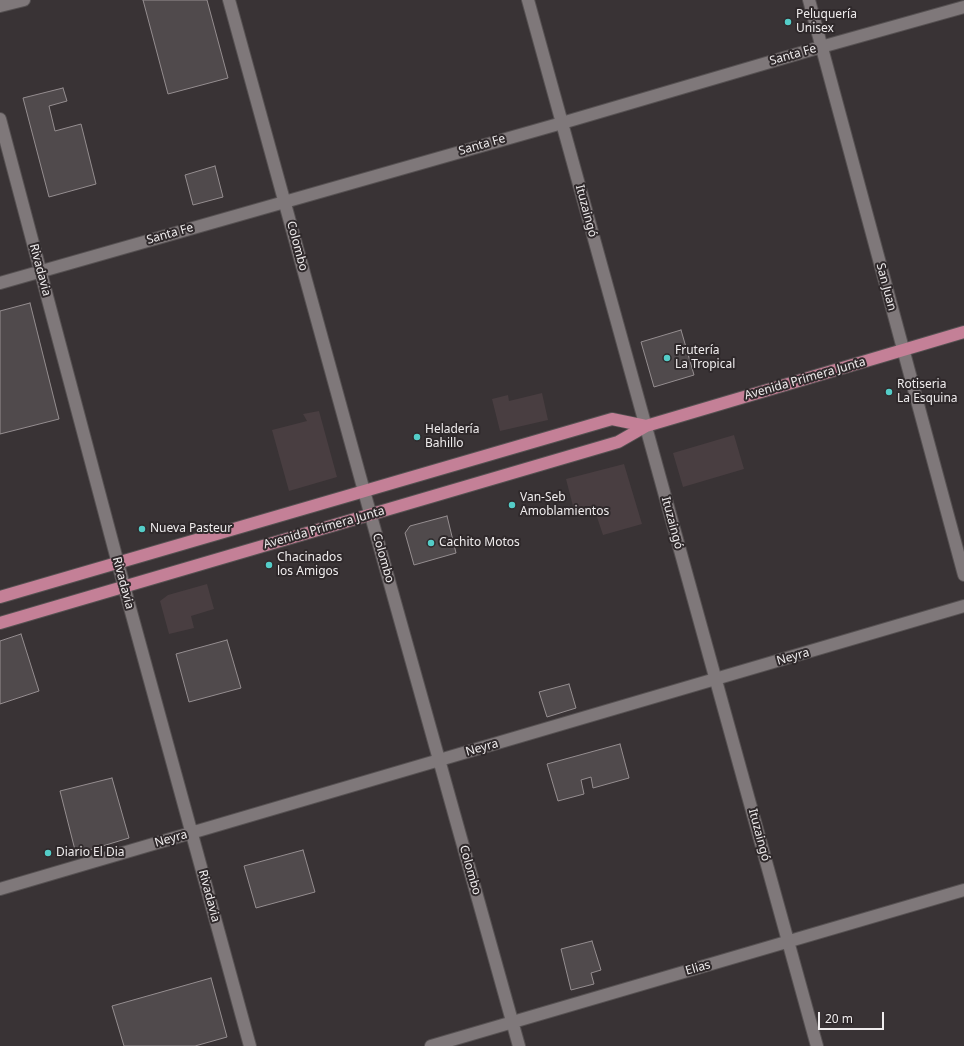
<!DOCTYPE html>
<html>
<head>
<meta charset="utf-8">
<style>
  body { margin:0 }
  #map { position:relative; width:964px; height:1046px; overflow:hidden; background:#393335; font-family:"Noto Sans",sans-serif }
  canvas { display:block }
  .scale { position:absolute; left:818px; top:1012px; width:66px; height:18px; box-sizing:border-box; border:2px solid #efeced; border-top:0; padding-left:5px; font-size:12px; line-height:14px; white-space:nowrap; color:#efeced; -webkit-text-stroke:3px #2f292b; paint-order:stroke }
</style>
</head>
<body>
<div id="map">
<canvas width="964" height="1046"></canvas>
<div class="scale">20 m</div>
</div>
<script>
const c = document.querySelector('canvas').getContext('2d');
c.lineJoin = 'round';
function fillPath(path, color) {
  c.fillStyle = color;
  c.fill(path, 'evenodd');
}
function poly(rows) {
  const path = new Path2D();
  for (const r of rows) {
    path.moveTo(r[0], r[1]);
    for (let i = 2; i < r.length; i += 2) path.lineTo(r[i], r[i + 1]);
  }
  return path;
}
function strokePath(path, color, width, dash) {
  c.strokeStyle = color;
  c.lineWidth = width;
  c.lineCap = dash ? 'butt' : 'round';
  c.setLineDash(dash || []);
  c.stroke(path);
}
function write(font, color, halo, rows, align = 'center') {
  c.font = font + ' "Noto Sans",sans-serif';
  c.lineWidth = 4;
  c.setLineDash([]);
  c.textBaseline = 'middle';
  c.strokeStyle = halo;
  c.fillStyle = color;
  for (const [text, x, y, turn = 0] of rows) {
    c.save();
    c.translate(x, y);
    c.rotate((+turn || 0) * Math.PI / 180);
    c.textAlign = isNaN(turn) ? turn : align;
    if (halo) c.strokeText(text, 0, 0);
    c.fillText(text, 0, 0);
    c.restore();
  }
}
fillPath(poly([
  [542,393,548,420,500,431,492,399,508,395,509,401],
  [319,411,337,477,289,491,272,430,307,421,303,414],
  [734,435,744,469,683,487,673,453],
  [624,464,642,524,603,535,594,508,574,510,566,479],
  [207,584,214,609,191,616,194,628,169,634,160,601,168,595]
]), '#493e41');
const building = poly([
  [143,0,207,0,228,78,168,94,143,0],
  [63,88,67,101,49,106,55,131,81,124,96,184,49,197,23,98,63,88],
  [215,166,223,197,193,205,185,175,215,166],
  [30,303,59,419,0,434,0,311,30,303],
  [681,330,694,375,654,387,641,342,681,330],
  [447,516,456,553,414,565,405,533,410,526,447,516],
  [21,634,39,691,0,704,0,641,21,634],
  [227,640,241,688,189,702,176,654,227,640],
  [569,684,576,708,547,717,539,692,569,684],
  [620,744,629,778,593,788,591,777,581,780,584,794,558,801,547,764,620,744],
  [112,778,129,838,76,854,60,791,112,778],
  [303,850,315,892,256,908,244,866,303,850],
  [592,941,601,970,591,973,594,984,571,990,561,949,592,941],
  [211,978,227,1037,195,1046,124,1046,112,1006,211,978]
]);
fillPath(building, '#504a4c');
strokePath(building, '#958e90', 1);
const minor = poly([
  [229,0,364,491,519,1046],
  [528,0,817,1046],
  [809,0,964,575],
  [0,6,24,0],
  [0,119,124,586,250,1046],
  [0,283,562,123,821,47,964,7],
  [0,889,964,606],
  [431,1046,964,890]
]);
const major = poly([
  [0,597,612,419,646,426],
  [0,623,618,442,646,426,964,332]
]);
strokePath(minor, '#565152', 14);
strokePath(major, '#565152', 14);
strokePath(minor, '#7f787a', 12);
strokePath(major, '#c48097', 12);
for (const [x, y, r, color] of [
  [788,22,4,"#54cdc8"],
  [667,358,4,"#54cdc8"],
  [889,392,4,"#54cdc8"],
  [417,437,4,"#54cdc8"],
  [512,505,4,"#54cdc8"],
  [142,529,4,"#54cdc8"],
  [431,543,4,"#54cdc8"],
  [269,565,4,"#54cdc8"],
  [48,853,4,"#54cdc8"]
]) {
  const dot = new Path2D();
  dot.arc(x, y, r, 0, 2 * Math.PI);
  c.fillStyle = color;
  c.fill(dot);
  strokePath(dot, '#2f292b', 1.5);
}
write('12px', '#efeced', '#2f292b', [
  ["Peluquería",796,15],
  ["Unisex",796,29],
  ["Frutería",675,351],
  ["La Tropical",675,365],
  ["Rotiseria",897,385],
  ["La Esquina",897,399],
  ["Heladería",425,430],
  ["Bahillo",425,444],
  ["Van-Seb",520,498],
  ["Amoblamientos",520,512],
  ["Nueva Pasteur",150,529],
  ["Cachito Motos",439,543],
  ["Chacinados",277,558],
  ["los Amigos",277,572],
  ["Diario El Dia",56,853]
], 'left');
write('12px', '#efeced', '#2f292b', [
  ["Santa Fe",793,55,-16],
  ["Santa Fe",482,145,-16],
  ["Ituzaingó",586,211,75],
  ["Santa Fe",170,234,-16],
  ["Colombo",297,246,75],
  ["Rivadavia",40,270,75],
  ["San Juan",886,287,75],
  ["Avenida Primera Junta",805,379,-16],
  ["Ituzaingó",672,523,75],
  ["Avenida Primera Junta",324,528,-16],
  ["Colombo",383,558,74],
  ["Rivadavia",123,583,75],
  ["Neyra",793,657,-16],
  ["Neyra",482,748,-16],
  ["Ituzaingó",759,835,75],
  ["Neyra",171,839,-16],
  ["Colombo",470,870,74],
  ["Rivadavia",209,896,75],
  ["Elias",698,968,-16]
]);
</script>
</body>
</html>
